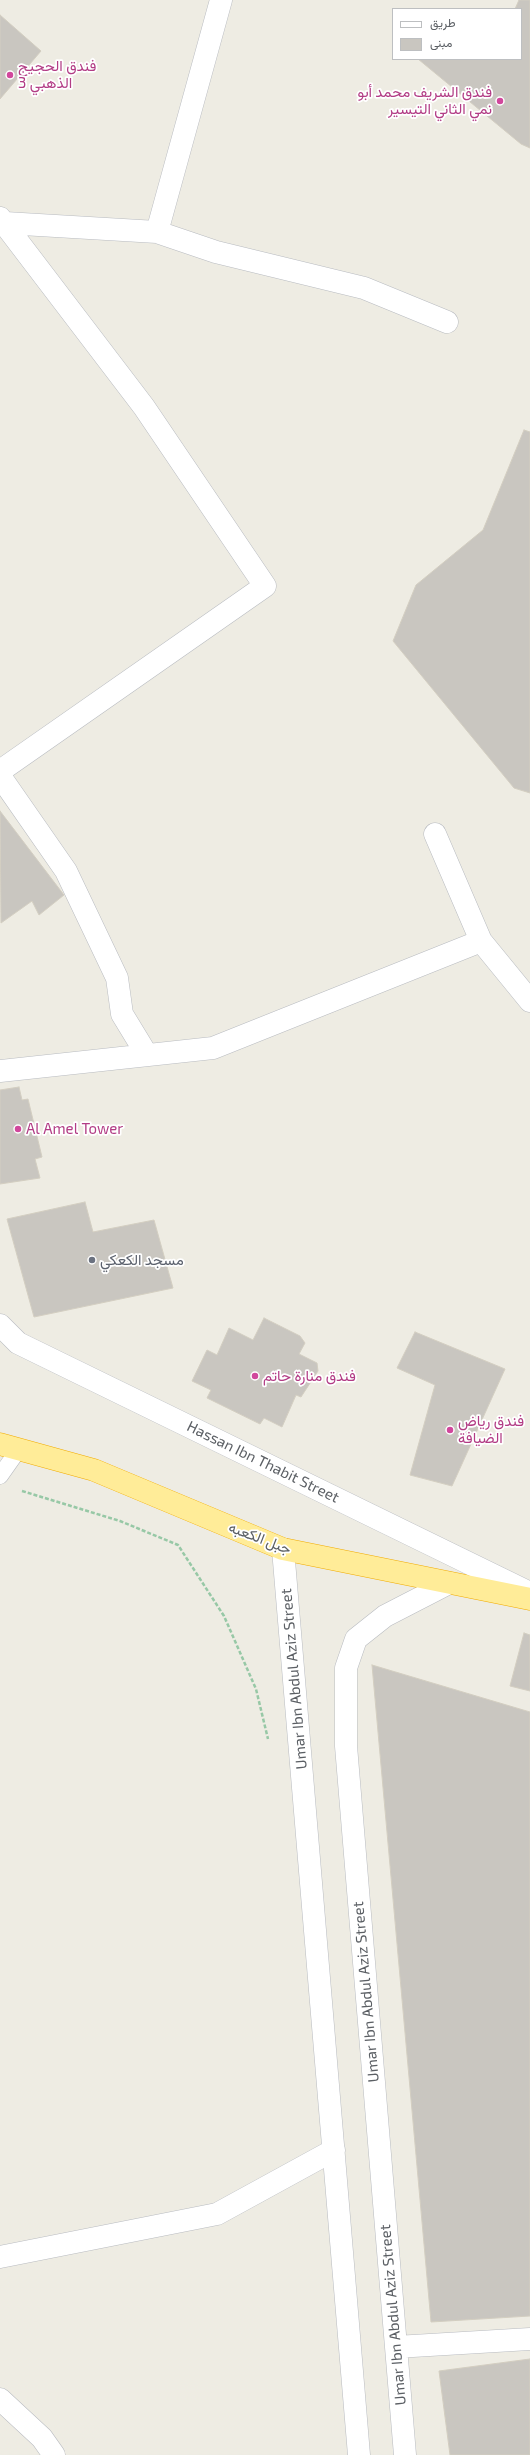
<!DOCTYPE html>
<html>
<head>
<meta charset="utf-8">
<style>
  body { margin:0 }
  #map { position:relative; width:530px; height:2455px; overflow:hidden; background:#eeece3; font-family:"Exo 2",Vazirmatn,sans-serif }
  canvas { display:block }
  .legend { position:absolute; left:392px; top:8px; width:130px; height:52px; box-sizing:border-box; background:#fff; border:1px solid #bdbfc1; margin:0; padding:5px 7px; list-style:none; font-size:12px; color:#5b5f64 }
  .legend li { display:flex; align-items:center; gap:8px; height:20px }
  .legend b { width:20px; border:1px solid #bdbfc1 }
</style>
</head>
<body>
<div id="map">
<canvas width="530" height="2455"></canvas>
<ul class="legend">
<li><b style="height:5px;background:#fff"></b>طريق</li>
<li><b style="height:11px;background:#c9c6c0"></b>مبنى</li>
</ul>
</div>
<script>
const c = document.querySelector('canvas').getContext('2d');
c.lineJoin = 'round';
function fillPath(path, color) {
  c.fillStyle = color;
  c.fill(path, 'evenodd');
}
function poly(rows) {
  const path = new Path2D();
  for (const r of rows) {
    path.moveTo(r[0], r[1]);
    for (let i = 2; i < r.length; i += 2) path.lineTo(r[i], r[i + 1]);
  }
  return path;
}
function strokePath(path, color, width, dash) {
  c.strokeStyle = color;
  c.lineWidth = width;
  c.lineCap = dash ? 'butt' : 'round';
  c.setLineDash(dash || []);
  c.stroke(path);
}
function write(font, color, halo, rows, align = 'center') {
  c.font = font + ' "Exo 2",Vazirmatn,sans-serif';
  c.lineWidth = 3.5;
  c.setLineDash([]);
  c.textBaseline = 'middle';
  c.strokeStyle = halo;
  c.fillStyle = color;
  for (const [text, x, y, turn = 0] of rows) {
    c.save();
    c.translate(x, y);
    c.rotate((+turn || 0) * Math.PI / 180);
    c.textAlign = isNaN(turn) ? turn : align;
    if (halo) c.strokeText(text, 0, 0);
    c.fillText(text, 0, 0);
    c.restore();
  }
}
const building = poly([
  [519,0,530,0,530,148,521,144,418,59,521,59,521,9,515,9,519,0],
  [0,15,41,51,0,99,0,15],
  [524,430,530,432,530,793,514,788,393,641,416,585,483,530,524,430],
  [0,811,64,895,39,915,32,901,1,923,0,811],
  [19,1087,22,1100,28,1099,42,1157,35,1159,40,1178,0,1184,0,1090,19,1087],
  [85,1202,93,1232,154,1220,173,1288,34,1317,7,1219,85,1202],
  [264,1318,300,1336,305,1343,299,1354,317,1363,318,1371,301,1397,296,1395,282,1427,264,1418,260,1424,207,1398,211,1390,192,1381,207,1350,217,1355,229,1328,253,1340,264,1318],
  [415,1332,505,1369,452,1486,410,1475,435,1385,397,1368,415,1332],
  [524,1633,530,1635,530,1691,510,1686,524,1633],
  [372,1665,530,1712,530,2316,431,2322,372,1665],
  [530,2359,530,2455,450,2455,439,2371,530,2359]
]);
fillPath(building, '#c9c6c0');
strokePath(building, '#d3cec1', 1);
const service = poly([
  [0,1476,19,1449]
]);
const minor = poly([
  [0,218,144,407,265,586,0,771],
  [5,223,157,232,216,252,364,288,447,322],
  [157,232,221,0],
  [0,776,66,871,117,978,122,1014,147,1055],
  [435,834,481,941,530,1001],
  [0,1071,213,1048,481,941],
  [0,1325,18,1343,530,1593],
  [283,1549,359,2455],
  [0,2257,217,2214,334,2150],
  [396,2347,530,2339],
  [0,2399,42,2438,54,2455],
  [405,2455,346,1746,346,1668,356,1639,385,1616,449,1583]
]);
const trunk = poly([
  [0,1444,94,1470,283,1549,530,1599]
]);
strokePath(service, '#b8bbc0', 17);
strokePath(minor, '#b8bbc0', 23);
strokePath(trunk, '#f1ab00', 23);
strokePath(poly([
  [22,1491,120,1521,178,1545,224,1616,256,1689,268,1739]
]), '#97c8a6', 2.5, [4, 2]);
strokePath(service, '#fff', 16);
strokePath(minor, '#fff', 22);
strokePath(trunk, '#ffec98', 22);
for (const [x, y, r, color] of [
  [10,75,4,"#d1479c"],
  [500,101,4,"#d1479c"],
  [18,1129,4,"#d1479c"],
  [92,1260,4,"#6b7280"],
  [255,1376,4,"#d1479c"],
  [450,1430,4,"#d1479c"]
]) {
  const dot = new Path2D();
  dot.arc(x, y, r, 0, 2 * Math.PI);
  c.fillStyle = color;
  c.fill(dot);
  strokePath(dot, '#fff', 1.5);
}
write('15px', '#b23c85', '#fff', [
  ["فندق الحجيج",18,66],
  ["الذهبي 3",18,83],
  ["فندق الشريف محمد أبو",492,92,"right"],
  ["نمي الثاني التيسير",492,109,"right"],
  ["Al Amel Tower",26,1129],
  ["فندق منارة حاتم",263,1376],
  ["فندق رياض",458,1421],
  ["الضيافة",458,1438]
], 'left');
write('15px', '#5b616d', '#fff', [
  ["مسجد الكعكي",100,1260]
], 'left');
write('15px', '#5b5f64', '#fff', [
  ["Hassan Ibn Thabit Street",263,1462,26],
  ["جبل الكعبه",260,1538,21],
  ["Umar Ibn Abdul Aziz Street",294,1679,-95],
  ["Umar Ibn Abdul Aziz Street",366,1992,-95],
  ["Umar Ibn Abdul Aziz Street",393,2315,-95]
]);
</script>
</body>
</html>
